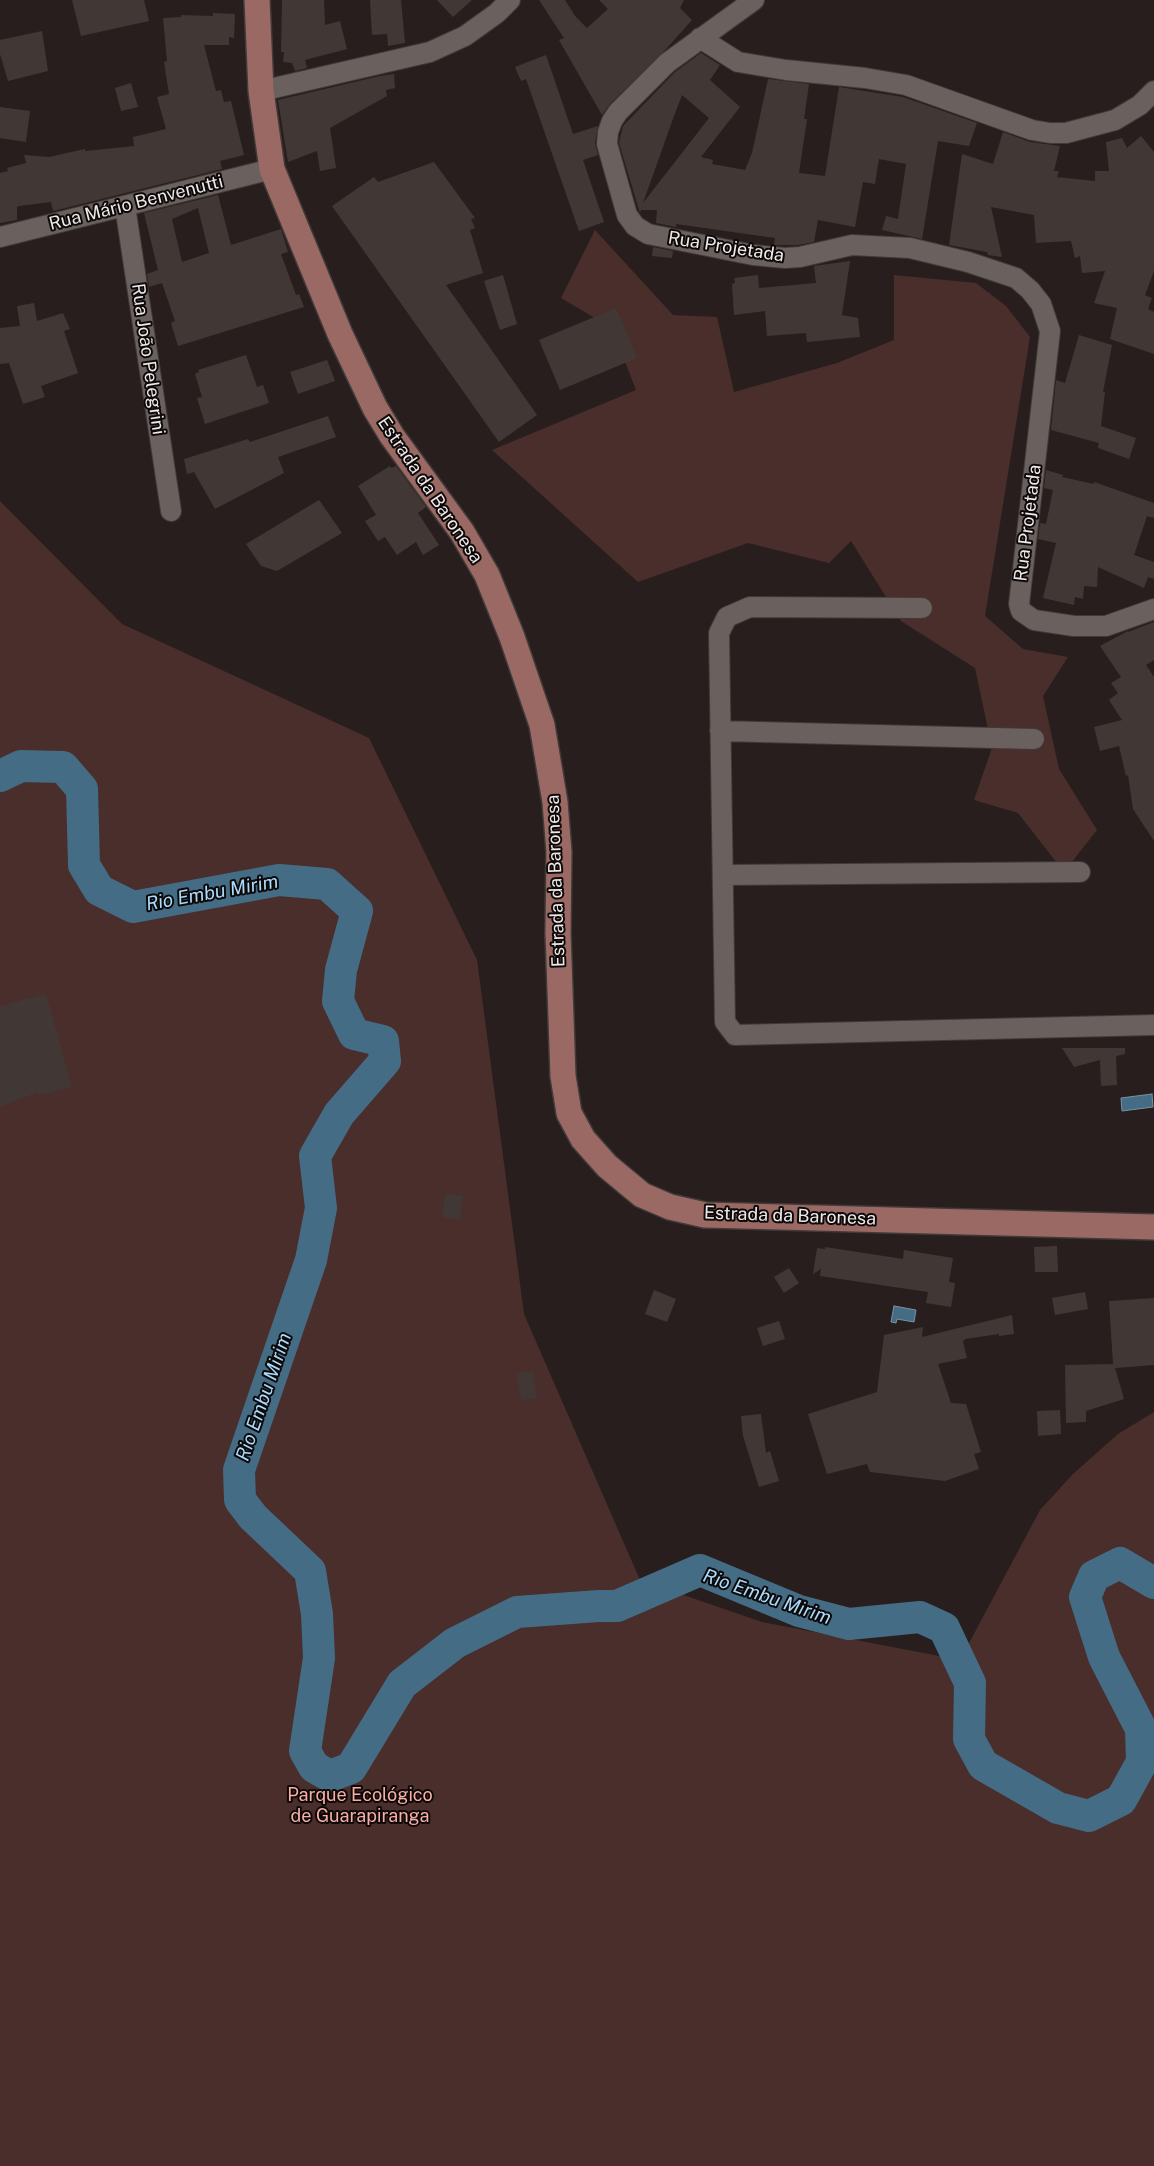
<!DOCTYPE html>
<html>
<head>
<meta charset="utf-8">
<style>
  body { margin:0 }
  canvas { display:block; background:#271e1d }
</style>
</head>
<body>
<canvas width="1154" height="2166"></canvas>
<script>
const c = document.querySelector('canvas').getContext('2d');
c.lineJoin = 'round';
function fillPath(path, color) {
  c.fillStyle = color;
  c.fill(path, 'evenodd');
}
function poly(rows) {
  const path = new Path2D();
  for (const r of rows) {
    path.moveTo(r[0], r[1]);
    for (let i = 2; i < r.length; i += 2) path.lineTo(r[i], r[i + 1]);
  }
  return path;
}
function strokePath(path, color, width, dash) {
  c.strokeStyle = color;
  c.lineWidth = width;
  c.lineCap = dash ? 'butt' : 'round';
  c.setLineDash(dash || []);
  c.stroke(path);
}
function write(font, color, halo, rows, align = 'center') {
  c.font = font + ' "Public Sans",sans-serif';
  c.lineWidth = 4;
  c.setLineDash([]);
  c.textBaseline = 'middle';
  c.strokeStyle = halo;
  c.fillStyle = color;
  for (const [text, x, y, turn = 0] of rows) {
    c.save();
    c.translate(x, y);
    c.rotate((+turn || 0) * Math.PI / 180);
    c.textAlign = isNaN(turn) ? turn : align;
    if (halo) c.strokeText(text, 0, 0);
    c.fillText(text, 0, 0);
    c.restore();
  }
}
fillPath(poly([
  [595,230,673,315,717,317,734,392,837,363,894,340,894,275,976,283,1006,306,1030,337,985,616,1023,649,1068,657,1043,696,1059,769,1097,830,1064,872,1018,813,974,800,992,748,975,668,901,621,851,541,829,563,748,543,638,582,492,450,636,390,612,328,561,298],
  [0,501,122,624,369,738,477,960,524,1314,640,1580,762,1622,960,1660,1040,1510,1073,1474,1118,1434,1154,1412,1154,2166,0,2166]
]), '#492e2b');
const water = poly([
  [1152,1094,1153,1107,1122,1111,1121,1098,1152,1094],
  [894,1306,916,1310,914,1322,897,1319,896,1323,891,1322,894,1306]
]);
fillPath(water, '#456c85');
strokePath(water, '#7892a3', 1);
strokePath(poly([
  [0,776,21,766,63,767,82,789,84,865,99,890,133,907,279,880,327,884,357,911,341,970,338,1001,354,1034,383,1041,385,1061,339,1114,315,1156,321,1208,311,1260,239,1470,240,1500,253,1517,310,1571,317,1614,319,1658,305,1751,314,1767,330,1776,351,1768,402,1684,455,1643,517,1612,599,1606,617,1606,700,1570,799,1611,849,1624,920,1617,944,1628,970,1683,969,1739,983,1765,1058,1808,1089,1816,1121,1800,1142,1762,1141,1729,1104,1657,1085,1597,1094,1576,1120,1563,1154,1583]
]), '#456c85', 32);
fillPath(poly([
  [72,0,144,0,149,21,81,36],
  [282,0,324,0,325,25,340,21,347,49,305,60,307,68,295,71,292,63,283,62,284,52,281,52],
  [370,0,401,0,405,43,388,46,387,34,372,35],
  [437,0,472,0,453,17],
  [539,0,565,0,575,16,587,28,608,9,599,0,684,0,680,8,692,20,667,48,610,104,602,115,559,40,564,38],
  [213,13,235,14,234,38,229,37,229,45,204,45,216,91,221,90,224,102,231,101,244,155,220,161,222,169,53,211,51,202,19,206,17,207,17,220,0,223,0,173,8,171,7,168,26,163,24,155,49,157,85,149,85,151,134,146,133,137,166,129,157,97,169,94,164,62,167,61,163,18,181,17,181,15,213,16],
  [42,31,48,71,8,81,0,54,0,40],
  [701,53,720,65,710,80,740,107,701,157,713,160,712,164,745,170,752,153,768,79,809,84,804,119,807,119,799,173,825,176,839,87,903,97,977,123,969,146,938,141,922,239,882,230,886,216,898,219,906,164,879,159,875,184,863,182,855,227,818,220,814,242,798,245,774,245,775,238,676,224,676,227,656,223,657,210,641,210,640,213,619,143,623,126,675,72],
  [682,95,709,118,643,203,674,116],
  [546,55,573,134,598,126,595,143,598,155,583,160,604,222,579,231,526,79,521,81,515,67],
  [394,74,395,88,386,90,387,96,330,128,336,168,320,171,317,151,288,162,278,100,380,76],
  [131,83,138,107,121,111,115,88],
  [0,107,30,111,26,142,0,138],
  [1003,132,1030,142,1060,146,1054,171,1059,171,1057,177,1095,181,1095,171,1109,171,1106,142,1122,138,1127,148,1141,136,1154,152,1154,271,1145,295,1152,298,1148,309,1154,312,1154,354,1110,339,1117,308,1094,303,1105,271,1082,273,1080,256,1075,258,1071,241,1036,243,1034,215,991,207,1002,257,988,255,987,252,949,245,962,154,993,164],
  [434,162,475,218,471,219,475,228,470,230,483,273,446,285,537,415,499,442,332,206,374,177,378,182],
  [218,195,231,245,281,229,288,252,281,254,296,295,299,294,304,307,178,346,171,323,175,321,162,283,149,287,147,274,158,270,144,213],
  [198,208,209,253,182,262,172,219],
  [653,247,673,251,672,258,652,256],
  [850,261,842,315,858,318,860,337,807,342,806,333,767,336,765,311,734,315,732,284,735,283,734,278,758,275,759,288,816,283,814,266],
  [503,275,517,324,500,330,484,281],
  [34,303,37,321,63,313,70,329,64,331,78,373,41,386,45,397,23,404,9,363,0,364,0,328,20,326,17,306],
  [616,308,637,358,560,390,539,340],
  [1079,335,1112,345,1103,392,1105,392,1101,426,1136,438,1129,459,1098,448,1099,443,1051,430,1056,380,1065,383],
  [246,355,257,387,263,385,269,403,205,424,197,398,202,397,195,374,199,372,198,370],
  [327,360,335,381,298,394,290,372],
  [328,416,336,437,278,457,284,473,215,509,194,472,187,474,184,459,248,439,250,442],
  [390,466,391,468,396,466,426,507,418,513,439,545,423,555,416,542,397,555,385,537,378,541,365,521,376,515,358,486],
  [1046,470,1063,475,1062,477,1094,484,1094,482,1154,503,1154,518,1147,516,1134,555,1154,562,1154,579,1148,577,1144,588,1098,567,1097,587,1084,586,1083,599,1075,597,1074,605,1043,598,1056,543,1038,539,1040,523,1046,524,1053,490,1044,488],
  [319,500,342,533,277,571,261,566,246,544],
  [1154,622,1154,660,1146,665,1154,677,1154,841,1133,809,1128,775,1126,776,1119,746,1100,751,1094,727,1122,720,1109,700,1118,693,1111,683,1121,677,1100,646,1128,631,1128,632],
  [46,994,72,1087,39,1095,38,1092,0,1107,0,1006],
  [1062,1048,1125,1048,1125,1054,1116,1056,1117,1085,1101,1086,1100,1060,1074,1067],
  [445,1194,463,1196,460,1220,442,1217],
  [1057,1246,1058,1272,1035,1272,1034,1247],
  [825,1247,903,1259,904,1250,953,1258,949,1282,955,1283,951,1307,926,1303,928,1292,820,1276,821,1269,813,1274,817,1248,825,1249],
  [789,1268,799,1283,784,1293,774,1277],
  [654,1290,676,1299,667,1322,645,1314],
  [1085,1292,1088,1309,1055,1315,1052,1298],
  [1154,1298,1154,1365,1115,1368,1124,1399,1086,1411,1086,1422,1066,1423,1065,1365,1113,1364,1109,1301],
  [1012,1315,1014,1334,999,1336,999,1334,965,1339,963,1342,967,1358,938,1364,951,1403,966,1404,981,1452,974,1454,979,1469,945,1481,870,1472,867,1464,827,1474,808,1414,877,1392,884,1335,923,1327,922,1337],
  [779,1321,785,1339,763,1346,757,1328],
  [533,1371,537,1398,521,1400,517,1373],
  [1060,1410,1061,1434,1038,1436,1037,1411],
  [761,1414,766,1453,770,1451,779,1481,759,1487,743,1436,741,1416]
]), '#413836');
const minor = poly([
  [754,0,667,63,618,112,612,121,608,132,607,144,627,215,635,226,648,234,753,255,785,258,800,257,852,245,910,248,968,262,1016,278,1030,290,1041,304,1050,331,1019,604,1021,611,1034,620,1074,626,1106,626,1154,609],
  [700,38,738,62,786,70,865,78,906,85,1032,130,1050,133,1066,133,1115,120,1140,105,1154,91],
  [261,91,430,52,465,36,497,13,510,0],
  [125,206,171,511],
  [0,237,272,169],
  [922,608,750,607,727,617,719,633,725,1022,735,1035,1154,1025],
  [720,731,1034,739],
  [723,875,1080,872]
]);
const major = poly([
  [257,0,261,91,272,169,340,334,375,408,392,436,462,532,487,575,512,637,542,725,555,802,559,852,558,933,563,1076,569,1113,583,1139,607,1166,642,1195,670,1207,705,1215,1154,1227]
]);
strokePath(minor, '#403a39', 22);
strokePath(major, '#403a39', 28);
strokePath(minor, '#6a605e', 20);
strokePath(major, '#9b6963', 25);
write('18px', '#f0e9e9', '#0d0909', [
  ["Rua Mário Benvenutti",136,203,-14],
  ["Rua Projetada",726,247,9],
  ["Rua João Pelegrini",148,359,82],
  ["Estrada da Baronesa",430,490,56],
  ["Rua Projetada",1028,523,-83],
  ["Estrada da Baronesa",556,881,-92],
  ["Estrada da Baronesa",790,1216,2]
]);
write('18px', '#f9aea5', '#0d0909', [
  ["Parque Ecológico",360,1795],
  ["de Guarapiranga",360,1816]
]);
write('italic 19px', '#a8dbfe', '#0d0909', [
  ["Rio Embu Mirim",212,893,-10],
  ["Rio Embu Mirim",264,1397,-71],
  ["Rio Embu Mirim",767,1597,19]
]);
</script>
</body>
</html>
